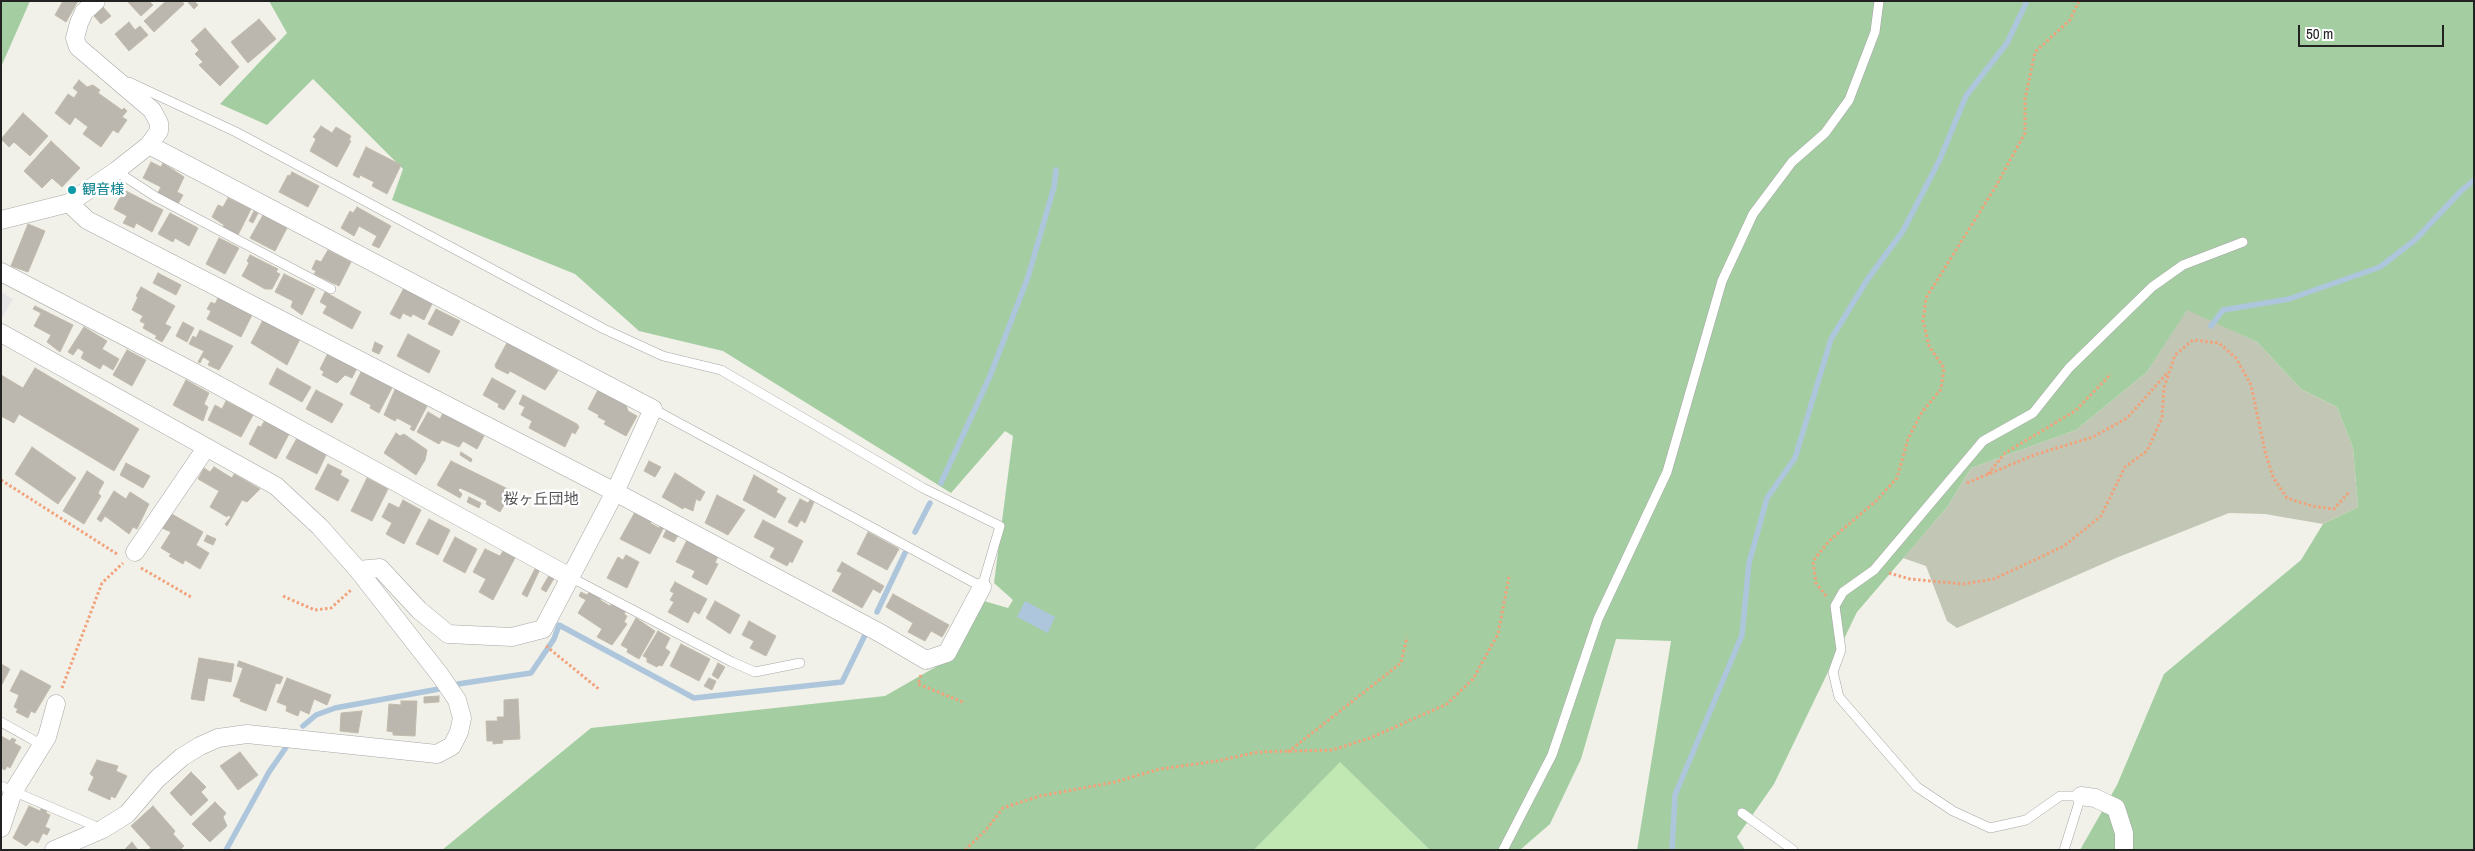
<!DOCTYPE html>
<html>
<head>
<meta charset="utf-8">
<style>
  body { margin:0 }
  #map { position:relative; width:2475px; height:851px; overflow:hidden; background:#f1f1e9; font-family:"Archivo Narrow",sans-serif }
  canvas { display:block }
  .frame { position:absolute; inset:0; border:2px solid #222; pointer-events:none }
  .scale { position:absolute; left:2298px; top:25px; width:146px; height:22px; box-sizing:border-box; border:2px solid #222; border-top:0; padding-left:6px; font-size:15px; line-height:18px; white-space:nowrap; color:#222; -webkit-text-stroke:4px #fff; paint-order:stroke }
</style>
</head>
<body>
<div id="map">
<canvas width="2475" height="851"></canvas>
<div class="frame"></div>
<div class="scale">50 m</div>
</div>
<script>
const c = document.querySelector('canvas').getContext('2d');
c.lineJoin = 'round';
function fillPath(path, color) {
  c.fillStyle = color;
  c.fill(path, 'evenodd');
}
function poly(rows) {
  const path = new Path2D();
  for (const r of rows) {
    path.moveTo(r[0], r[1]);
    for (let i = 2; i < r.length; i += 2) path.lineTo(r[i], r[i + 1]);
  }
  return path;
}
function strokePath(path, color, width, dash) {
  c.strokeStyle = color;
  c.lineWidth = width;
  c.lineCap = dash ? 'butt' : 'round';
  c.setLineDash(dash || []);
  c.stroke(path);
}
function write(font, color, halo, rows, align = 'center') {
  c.font = font + ' "Archivo Narrow","Noto Sans JP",sans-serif';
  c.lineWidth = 5;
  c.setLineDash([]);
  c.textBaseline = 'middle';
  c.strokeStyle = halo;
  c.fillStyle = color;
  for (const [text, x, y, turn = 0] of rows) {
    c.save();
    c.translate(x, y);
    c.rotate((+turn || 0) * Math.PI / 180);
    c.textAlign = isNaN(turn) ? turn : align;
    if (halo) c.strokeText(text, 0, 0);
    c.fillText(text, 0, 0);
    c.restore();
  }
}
fillPath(poly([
  [2187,309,2257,342,2301,389,2337,407,2353,448,2358,507,2323,524,2265,514,2229,513,2116,558,1957,628,1947,621,1926,566,1903,558,1948,506,1971,468,2076,430,2147,372]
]), '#c2c6b5');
fillPath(poly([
  [1340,761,1430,850,1254,850]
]), '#c1e7b3');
fillPath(poly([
  [1,1,30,1,1,67],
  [269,1,2474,1,2474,850,2080,850,2117,785,2164,674,2301,560,2323,524,2358,507,2353,448,2337,407,2301,389,2257,342,2187,310,2147,372,2076,430,1971,468,1948,506,1857,612,1774,784,1737,837,1745,850,1637,850,1671,641,1616,639,1581,759,1550,824,1520,850,1430,850,1340,762,1254,850,442,850,591,728,885,696,953,657,984,601,1008,608,1013,600,994,583,1013,436,1005,431,951,493,723,351,639,331,575,274,392,200,403,169,313,79,267,125,220,104,287,33]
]), '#a4cea1');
fillPath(poly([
  [1,292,13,299,1,320]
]), '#e6e6e6');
fillPath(poly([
  [1025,601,1055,617,1048,633,1017,617]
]), '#adc6dc');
strokePath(poly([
  [2211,326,2223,310,2289,299,2380,267,2415,240,2461,191,2474,180],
  [941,483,990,376,1028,277,1054,187,1056,170],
  [915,532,930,503],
  [877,612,905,553],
  [458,684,531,673,554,639,559,625,694,698,842,682,866,633],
  [303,726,316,715,335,708,439,689],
  [226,850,269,772,287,746],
  [1672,850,1675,795,1742,635,1749,563,1767,498,1795,458,1831,339,1867,280,1903,231,1940,159,1966,96,2007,43,2027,1]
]), '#adc6dc', 5.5);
const building = poly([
  [63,1,78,1,66,22,55,15,63,1],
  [127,1,149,1,153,5,141,16,127,1],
  [166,1,182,1,184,4,154,32,144,21,166,1],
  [187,1,194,1,198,5,194,9,187,1],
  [103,7,111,16,101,24,94,16,103,7],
  [259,19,276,39,248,63,231,42,259,19],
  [129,22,135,30,140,26,148,35,129,51,115,34,129,22],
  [205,28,239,67,220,86,199,65,203,62,195,54,199,50,191,41,205,28],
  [79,80,87,87,93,85,100,90,98,93,122,110,124,108,127,111,122,117,127,120,118,133,113,130,101,147,83,134,88,127,75,117,70,125,55,113,68,94,74,98,78,92,73,88,79,80],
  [23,113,48,136,30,156,14,142,9,147,1,139,23,113],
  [321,126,332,133,336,127,351,136,349,140,351,141,337,167,310,151,316,139,313,137,321,126],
  [51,141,80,168,62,187,52,178,42,188,24,171,51,141],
  [366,147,401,165,387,194,372,186,374,182,360,175,359,178,353,175,366,147],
  [151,162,161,167,163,163,184,177,177,192,183,195,178,204,157,194,161,187,143,178,151,162],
  [292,172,319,186,308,207,279,192,288,175,290,176,292,172],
  [124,190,163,210,152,232,136,223,134,228,123,223,127,216,114,209,124,190],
  [228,198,251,209,238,235,223,228,224,225,212,217,218,205,223,207,228,198],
  [357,207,391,226,379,248,372,245,377,236,359,226,354,236,341,228,350,211,353,213,357,207],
  [254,211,258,213,253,223,249,221,254,211],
  [170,213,198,228,189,246,175,238,173,242,158,234,170,213],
  [263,215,287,228,275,251,250,238,263,215],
  [28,224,45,231,28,272,11,266,28,224],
  [219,238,239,248,225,274,206,264,219,238],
  [328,250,351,262,339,286,314,274,316,271,312,269,316,260,321,262,328,250],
  [250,255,278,269,276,272,280,274,272,289,265,289,242,276,249,263,247,261,250,255],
  [158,273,181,285,176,295,153,283,158,273],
  [284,274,315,289,302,315,291,307,293,301,275,292,284,274],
  [141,287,175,306,165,324,171,327,162,342,155,338,157,336,143,328,145,324,140,321,143,316,132,310,138,297,136,296,141,287],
  [404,288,433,302,424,320,413,314,411,317,403,313,400,319,390,314,404,288],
  [325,292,361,312,352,329,323,313,327,306,320,302,325,292],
  [219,296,253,313,241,337,207,319,211,311,207,309,211,302,215,304,219,296],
  [35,306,73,325,60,352,47,342,51,335,34,326,41,313,33,309,35,306],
  [436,309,460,321,452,336,428,324,436,309],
  [263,320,301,337,287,365,251,343,263,320],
  [183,322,194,328,187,342,176,336,183,322],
  [84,327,107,341,102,349,119,359,113,370,103,364,100,369,81,358,84,352,78,348,73,355,68,352,84,327],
  [200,330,233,346,219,370,208,365,210,361,203,357,200,363,198,362,204,351,189,344,193,336,196,338,200,330],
  [408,334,440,351,429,373,397,356,408,334],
  [508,341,558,371,545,390,510,371,508,374,496,368,495,365,508,341],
  [375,342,383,346,379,354,372,351,375,342],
  [127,350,146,360,132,386,113,375,127,350],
  [328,353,357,368,352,378,345,375,337,383,322,375,324,372,320,369,328,353],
  [35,368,139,429,114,471,19,414,14,423,1,416,1,375,23,388,35,368],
  [277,368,311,387,302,402,269,384,277,368],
  [361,372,393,386,379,413,370,408,371,405,350,394,361,372],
  [492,378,516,391,504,410,498,407,499,404,483,395,492,378],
  [186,380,209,393,204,404,208,407,203,421,173,405,186,380],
  [396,387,401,390,400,392,427,406,414,431,410,429,412,426,397,418,395,421,384,415,396,387],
  [316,390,343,404,332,423,306,409,316,390],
  [598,390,626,405,628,411,637,416,626,436,604,424,606,421,598,417,599,415,588,409,598,390],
  [523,395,577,424,579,427,575,434,572,432,565,447,529,428,532,421,521,415,525,407,519,404,523,395],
  [226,401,253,415,241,437,208,420,215,405,222,409,226,401],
  [428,412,440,419,443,413,484,436,477,449,463,441,459,447,442,440,439,444,417,432,428,412],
  [265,420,289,434,276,459,249,444,258,426,261,427,265,420],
  [396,433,400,436,404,434,427,450,425,460,416,475,384,453,396,433],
  [297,438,327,453,317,474,286,458,297,438],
  [32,447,76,478,58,504,15,474,32,447],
  [461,452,472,459,471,462,460,455,461,452],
  [451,461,512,491,500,512,486,504,487,501,469,492,460,488,458,490,462,494,460,498,437,485,451,461],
  [649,461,661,467,655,477,644,471,649,461],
  [126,463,150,476,143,488,120,475,126,463],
  [328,464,342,471,340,475,349,480,338,501,315,489,328,464],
  [214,467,232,478,234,474,260,489,247,502,242,500,227,526,225,524,231,517,228,515,227,517,210,507,219,491,198,479,204,468,210,472,214,467],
  [87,471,104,482,98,493,101,496,84,524,63,511,87,471],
  [675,473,705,492,700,501,696,499,693,511,684,507,683,509,662,497,675,473],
  [754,475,778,489,776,492,786,498,775,518,743,500,754,475],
  [367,478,388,489,372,521,351,511,367,478],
  [114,491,126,499,130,492,149,504,137,529,133,527,129,534,105,516,101,522,97,519,114,491],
  [717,495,745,510,728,535,705,523,717,495],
  [469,497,481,503,479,508,467,502,469,497],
  [800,499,808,503,810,500,814,502,805,523,801,520,797,527,788,522,800,499],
  [403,500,421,510,404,544,386,534,392,523,382,517,389,503,399,508,403,500],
  [635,512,652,521,650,523,659,528,661,525,664,527,650,554,620,539,635,512],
  [170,513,203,532,196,545,209,553,200,569,185,560,183,564,169,556,171,554,161,548,171,532,162,528,170,513],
  [429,519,450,530,438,555,416,544,429,519],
  [763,520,803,541,792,563,790,561,787,566,770,557,775,548,754,537,763,520],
  [667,528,679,534,674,542,663,537,667,528],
  [868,532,899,549,887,570,857,554,868,532],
  [207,535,216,539,213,545,204,541,207,535],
  [455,537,477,549,465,573,443,561,455,537],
  [688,538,697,543,696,545,718,556,715,563,718,564,707,585,692,577,695,571,676,562,688,538],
  [485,549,500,556,503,551,511,555,514,550,518,552,493,600,479,592,486,579,473,572,485,549],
  [626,555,639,562,627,588,607,578,618,557,623,560,626,555],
  [842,562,884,586,880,593,873,589,862,608,832,591,842,573,837,571,842,562],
  [537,565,541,567,527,597,522,594,537,565],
  [551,572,556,575,546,592,541,589,551,572],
  [675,582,707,599,699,614,694,611,688,623,668,612,674,602,670,600,674,593,670,591,675,582],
  [590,591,601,598,600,600,610,606,612,603,626,611,624,614,627,616,624,622,627,624,612,645,597,637,602,629,578,613,586,600,579,596,581,592,587,595,590,591],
  [893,594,949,625,942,637,931,631,925,641,908,632,913,623,886,607,893,594],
  [715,601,740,615,730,634,706,618,715,601],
  [636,618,655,631,639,659,627,652,628,649,621,645,636,618],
  [749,621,776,636,766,656,750,648,754,641,742,635,749,621],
  [658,631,670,638,665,648,670,652,662,666,659,665,657,667,647,662,647,658,643,656,658,631],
  [681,644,710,659,699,681,670,666,681,644],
  [199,658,234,664,231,682,208,678,204,701,191,699,199,658],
  [239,661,283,677,280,684,276,683,266,711,240,701,241,699,233,696,243,668,237,666,239,661],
  [718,663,725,667,718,679,712,675,718,663],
  [1,664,10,669,1,686,1,664],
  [21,670,51,686,35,713,31,711,28,718,16,712,18,709,14,707,19,695,10,691,21,670],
  [287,678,331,695,327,705,314,699,309,714,300,710,298,716,286,711,287,706,277,702,287,678],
  [709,678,716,681,712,690,704,686,709,678],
  [439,696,439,702,424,703,424,697,439,696],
  [518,699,520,739,502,740,503,743,493,744,493,741,487,741,486,721,498,721,497,717,504,717,504,700,518,699],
  [401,701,417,701,415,736,393,735,393,732,387,731,389,704,401,705,401,701],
  [362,711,358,733,340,731,341,713,362,711],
  [1,736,10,741,12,738,16,740,14,743,21,747,10,768,7,766,5,770,1,768,1,736],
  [240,752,258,775,238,790,220,766,240,752],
  [97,760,118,766,116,771,127,776,115,798,111,796,110,800,88,790,94,777,90,774,97,760],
  [191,772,206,787,201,792,208,800,191,816,170,793,191,772],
  [215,802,226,813,223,817,227,826,210,842,192,824,215,802],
  [29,806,40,811,42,807,47,809,46,813,50,815,45,827,50,829,47,835,43,833,38,843,32,840,26,846,13,838,29,806],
  [153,806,175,831,173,834,184,846,180,850,148,850,151,848,131,826,153,806],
  [132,842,138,850,124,850,132,842]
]);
fillPath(building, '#bbb7af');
strokePath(building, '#c2bbac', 1);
const lane = poly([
  [129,82,236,132,604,329,663,356,721,370,923,488,1000,526,982,587,653,409],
  [116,171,156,197,331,289],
  [570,577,732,662,755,672,800,663],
  [1,722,42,745],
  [1,786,102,829],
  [1742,813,1793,850],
  [1503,850,1552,755,1598,619,1667,472,1722,281,1753,214,1792,162,1825,133,1849,100,1875,32,1879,1],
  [2064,850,2081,796,2060,796,2026,820,1990,828,1953,811,1917,787,1839,697,1833,672,1841,650,1835,606,1843,592,1874,570,1983,441,2033,413,2069,368,2152,287,2183,265,2243,242]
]);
const street = poly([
  [149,145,653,409,615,492,543,629,512,637,448,634,419,610,380,568,358,570],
  [69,203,87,220,615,492,880,633,926,660,947,653,982,587],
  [1,220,69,203,116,171,149,145,159,131,159,123,152,110,78,47,75,38,79,23,84,12,96,1],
  [1,272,203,377,570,577],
  [1,333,276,486,320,527,358,570,440,675,457,700,462,718,459,732,452,746,437,754,247,734,218,738,200,746,182,757,157,779,127,814,103,829,54,850],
  [135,552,206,448],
  [2081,796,2095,798,2116,808,2124,833,2124,850],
  [1,828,13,792,47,737,56,704]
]);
strokePath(lane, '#a6a6a6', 10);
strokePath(street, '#a6a6a6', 19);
strokePath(poly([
  [1988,474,2005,453,2075,411,2111,374],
  [1,480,117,554],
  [1967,483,2034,455,2093,437,2127,418,2169,371],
  [141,568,191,597],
  [1889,573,1910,579,1963,584,1994,579,2064,546,2101,516,2125,467,2147,451,2162,418,2164,388,2175,355,2193,340,2219,343,2236,358,2251,385,2265,451,2273,477,2287,498,2312,506,2334,509,2349,492],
  [283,596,315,610,331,608,351,590],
  [1826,596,1816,583,1813,561,1829,541,1876,501,1897,478,1908,439,1922,412,1941,389,1944,368,1929,346,1923,321,1926,298,1996,186,2025,133,2025,99,2035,52,2070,20,2079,1],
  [546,646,600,690],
  [921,675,918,684,965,703],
  [62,688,102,583,123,563],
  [1288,752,1401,663,1407,637],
  [965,850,986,830,1003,808,1040,796,1115,782,1160,769,1217,761,1258,752,1332,750,1370,738,1447,704,1473,679,1498,634,1509,577]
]), '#f2a27a', 3, [2.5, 2.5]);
strokePath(lane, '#fff', 9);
strokePath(street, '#fff', 18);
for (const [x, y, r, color] of [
  [72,190,5,"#0f9aa8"]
]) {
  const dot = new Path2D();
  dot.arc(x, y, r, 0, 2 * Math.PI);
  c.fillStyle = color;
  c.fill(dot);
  strokePath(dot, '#fff', 2);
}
write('14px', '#0d838f', '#fff', [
  ["観音様",82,190]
], 'left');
write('15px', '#555', '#fff', [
  ["桜ヶ丘団地",541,500]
]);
</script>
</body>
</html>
